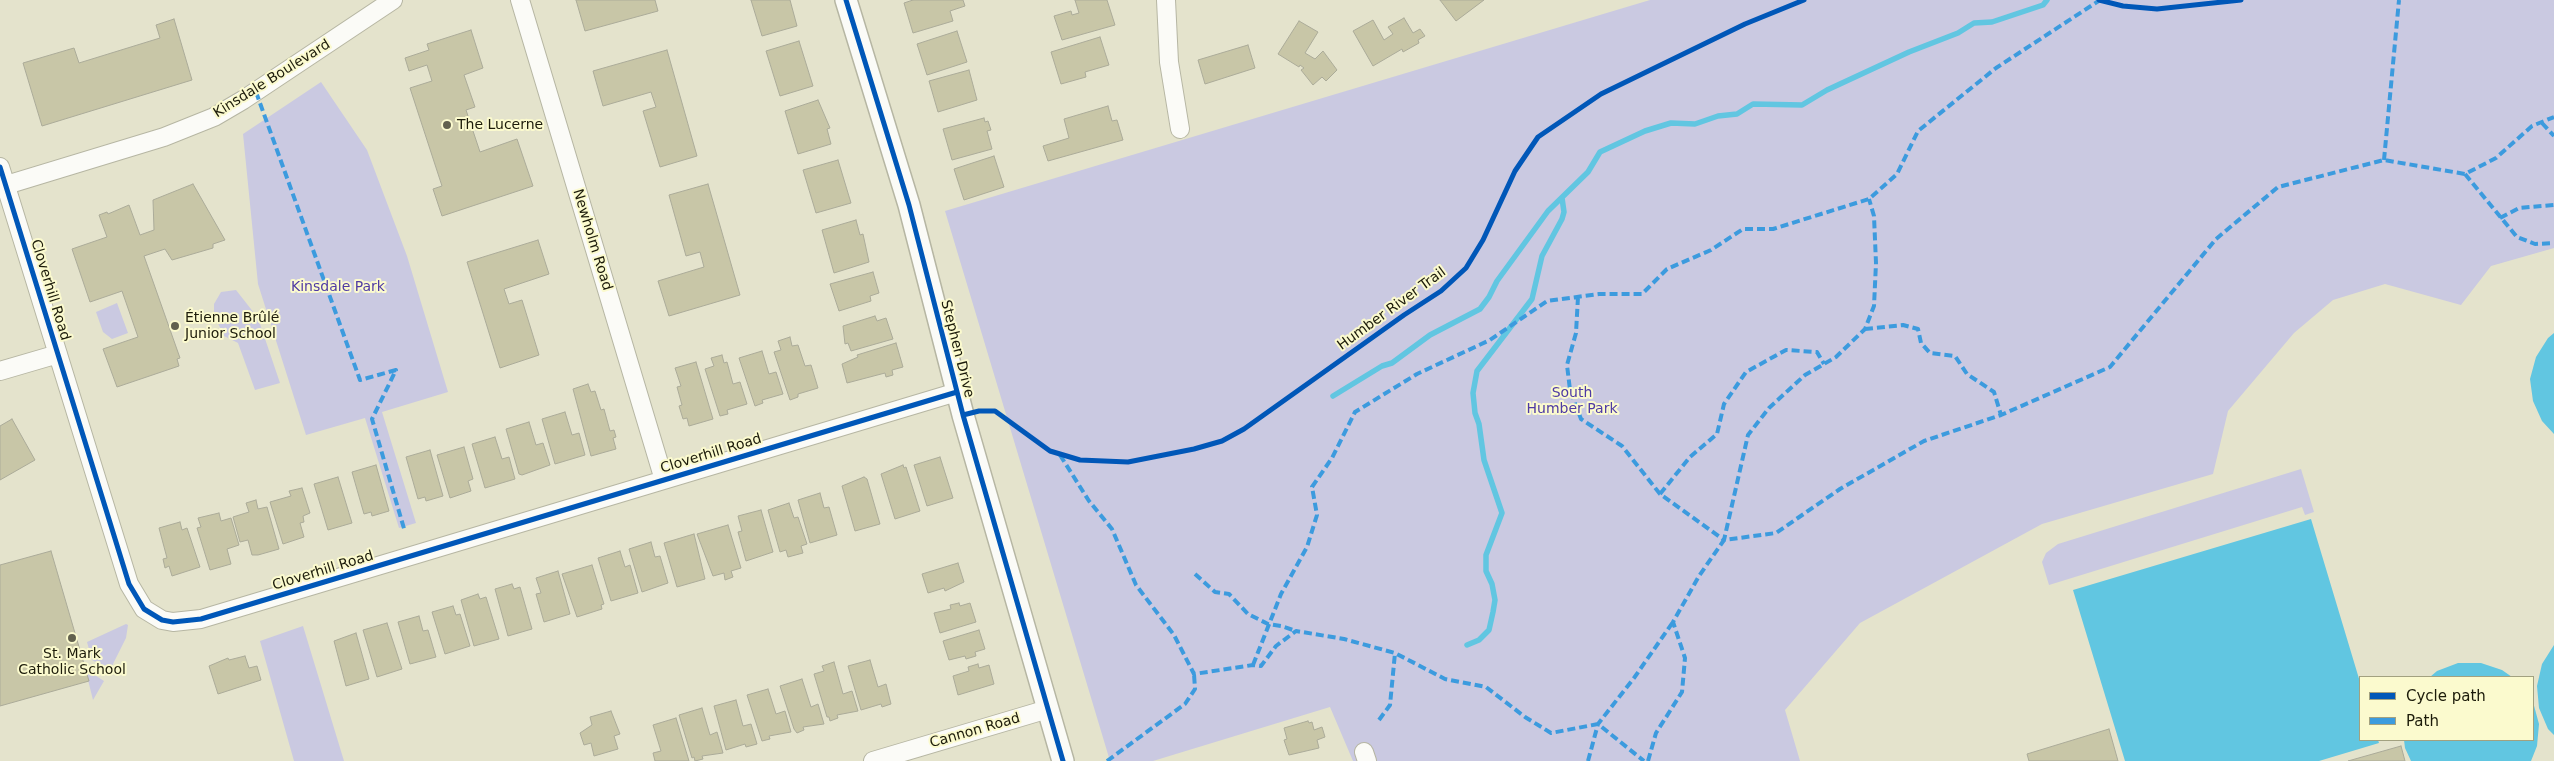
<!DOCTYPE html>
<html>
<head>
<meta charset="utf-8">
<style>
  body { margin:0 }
  #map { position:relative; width:2554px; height:761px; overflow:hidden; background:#e4e3cc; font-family:"DejaVu Sans",sans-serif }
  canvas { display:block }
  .legend { position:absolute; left:2359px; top:676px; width:175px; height:65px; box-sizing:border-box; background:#fbface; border:1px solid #a2a180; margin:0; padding:6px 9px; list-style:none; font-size:15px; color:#1c1b0a }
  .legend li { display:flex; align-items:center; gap:10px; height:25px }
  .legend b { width:25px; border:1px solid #a2a180 }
</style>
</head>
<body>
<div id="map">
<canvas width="2554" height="761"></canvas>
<ul class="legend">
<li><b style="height:6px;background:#0057b8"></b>Cycle path</li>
<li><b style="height:6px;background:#3c9bde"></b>Path</li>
</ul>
</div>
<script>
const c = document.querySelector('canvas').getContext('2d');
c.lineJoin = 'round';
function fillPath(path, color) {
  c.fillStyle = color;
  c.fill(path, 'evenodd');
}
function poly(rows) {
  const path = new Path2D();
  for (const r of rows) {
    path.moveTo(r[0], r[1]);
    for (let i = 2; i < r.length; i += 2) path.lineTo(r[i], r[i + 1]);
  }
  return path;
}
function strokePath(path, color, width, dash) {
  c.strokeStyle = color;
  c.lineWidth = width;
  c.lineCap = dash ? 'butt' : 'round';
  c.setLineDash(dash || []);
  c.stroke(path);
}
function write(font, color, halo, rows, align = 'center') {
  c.font = font + ' "DejaVu Sans",sans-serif';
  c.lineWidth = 4;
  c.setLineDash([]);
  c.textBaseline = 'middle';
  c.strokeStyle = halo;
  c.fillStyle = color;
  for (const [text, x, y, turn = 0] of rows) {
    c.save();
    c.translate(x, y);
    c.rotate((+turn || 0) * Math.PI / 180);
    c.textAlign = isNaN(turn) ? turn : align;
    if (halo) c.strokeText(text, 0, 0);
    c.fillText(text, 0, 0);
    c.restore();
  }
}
fillPath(poly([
  [1650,0,2554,0,2554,248,2491,266,2461,305,2385,284,2333,300,2294,333,2228,411,2213,474,2042,524,1860,623,1785,710,1800,761,1353,761,1330,707,1153,761,1110,761,945,211],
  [321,82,367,150,407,256,448,392,382,412,416,523,399,528,365,418,306,435,258,284,243,134],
  [236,290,258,318,280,383,255,390,238,343,224,336,214,315,214,304,221,292],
  [117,303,128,333,112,339,103,332,96,312],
  [2301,469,2314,512,2305,515,2302,507,2049,585,2042,562,2046,553,2058,544],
  [126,624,128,625,126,638,110,670,92,660,87,642],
  [303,626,344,761,294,761,260,641],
  [91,664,93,666,90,672,104,681,93,700,86,672]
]), '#cac9e1');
fillPath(poly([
  [2554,333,2554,434,2542,421,2533,401,2530,379,2536,357,2548,338],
  [2311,519,2360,682,2360,740,2378,740,2379,743,2319,761,2125,761,2073,590],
  [2554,645,2554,735,2548,729,2539,708,2537,686,2542,664],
  [2458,663,2481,663,2502,670,2512,677,2430,677,2437,671],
  [2533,702,2539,724,2537,746,2531,761,2411,761,2405,748,2404,740,2533,740]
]), '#61c6e1');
strokePath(poly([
  [1333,396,1382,366,1392,363,1430,335,1480,309,1489,297,1497,281,1548,211,1588,172,1600,152,1645,131,1671,123,1695,124,1718,116,1737,114,1753,104,1802,105,1827,90,1909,52,1958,33,1974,23,1992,22,2043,5,2047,0],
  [1467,645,1479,640,1489,630,1493,612,1495,600,1492,584,1486,571,1486,555,1502,513,1484,460,1479,424,1475,413,1473,393,1477,371,1532,299,1542,256,1562,219,1564,212,1562,198]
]), '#61c6e1', 5.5);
const building = poly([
  [576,0,655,0,658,11,585,31,576,0],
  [751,0,790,0,797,26,762,36,751,0],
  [913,0,963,0,965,6,950,11,953,21,913,33,904,3,913,0],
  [1075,0,1107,0,1115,25,1062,40,1054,16,1071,11,1072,15,1079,13,1075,0],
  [1440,0,1484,0,1456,21,1440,0],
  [1404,18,1413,33,1420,29,1425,36,1418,40,1419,43,1403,52,1402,49,1373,66,1353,31,1373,20,1384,40,1393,34,1388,27,1404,18],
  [174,19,192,80,42,126,23,63,74,48,79,63,160,38,156,25,174,19],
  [1299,21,1318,32,1305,53,1315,59,1323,51,1337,70,1326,81,1322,77,1313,85,1301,70,1304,68,1300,65,1299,67,1278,54,1299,21],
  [471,30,483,68,464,75,475,107,466,110,480,152,517,139,533,186,442,216,433,189,442,186,410,88,432,81,427,65,409,71,405,58,429,50,427,44,471,30],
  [957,31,967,62,927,75,917,44,957,31],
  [1100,37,1109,65,1085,72,1086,77,1061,84,1051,52,1100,37],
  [799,41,813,86,780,96,766,51,799,41],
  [1248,45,1255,68,1205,84,1198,60,1248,45],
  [667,50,697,156,660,167,643,111,656,107,651,92,603,106,593,71,667,50],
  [969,70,977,100,938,112,929,81,969,70],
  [818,100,830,128,827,129,831,144,798,154,785,111,818,100],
  [1108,106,1112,121,1117,120,1123,140,1048,161,1043,146,1069,138,1064,119,1108,106],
  [984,118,985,122,988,121,991,130,987,131,992,149,952,160,943,129,984,118],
  [994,156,1004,187,964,200,954,169,994,156],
  [838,160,851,203,816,213,803,170,838,160],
  [193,184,225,240,213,244,213,248,172,260,165,249,144,256,180,358,177,359,179,366,117,387,103,349,138,337,122,291,90,302,72,249,107,237,99,215,107,212,108,214,129,205,140,235,154,230,153,200,193,184],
  [708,184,740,295,669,316,658,281,704,267,700,252,686,256,669,195,708,184],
  [856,220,860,235,863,234,869,262,834,273,822,230,856,220],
  [538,240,549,274,504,289,509,304,522,300,539,355,500,368,467,262,538,240],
  [873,272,879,293,870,296,871,301,839,311,830,284,873,272],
  [875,316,877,321,886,318,893,339,851,351,848,343,845,344,843,326,875,316],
  [790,337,792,346,798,345,805,366,811,365,818,388,798,394,798,397,790,400,774,352,781,350,778,341,790,337],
  [896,343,903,367,892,370,893,375,886,377,885,373,847,383,842,364,858,357,857,355,896,343],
  [762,351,769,374,776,372,783,394,762,400,763,403,755,406,739,358,762,351],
  [722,355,724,363,727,362,733,384,740,382,747,404,727,410,728,414,720,416,705,369,714,366,711,358,722,355],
  [696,362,713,419,689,426,687,418,683,419,679,406,682,405,677,387,681,386,675,368,696,362],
  [588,384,591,392,595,391,601,410,604,409,610,431,614,430,616,437,613,438,616,449,591,456,573,389,588,384],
  [565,412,572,435,579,433,585,455,555,464,542,419,565,412],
  [12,419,35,460,0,480,0,426,12,419],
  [529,422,536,445,543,443,550,465,522,475,519,474,506,429,529,422],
  [495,437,502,459,509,457,515,479,485,488,472,444,495,437],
  [464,447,473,479,468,481,471,491,450,498,437,455,464,447],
  [430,450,443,496,426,501,425,497,418,499,406,457,430,450],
  [940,457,953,498,927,506,914,465,940,457],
  [376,465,389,511,372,516,371,512,364,514,352,472,376,465],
  [903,465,904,468,906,467,920,511,895,519,881,474,903,465],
  [338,477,352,523,328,530,314,484,338,477],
  [864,477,867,479,880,524,855,531,842,486,864,477],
  [302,488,310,513,303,516,304,522,300,523,304,537,283,544,270,502,291,496,289,491,302,488],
  [820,493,824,508,829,507,837,535,810,543,798,500,820,493],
  [256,500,258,509,267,507,279,549,258,555,252,555,248,540,240,542,233,517,249,512,246,503,256,500],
  [789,503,794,518,798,517,807,544,801,546,803,553,788,557,786,550,780,552,768,510,789,503],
  [761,510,773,552,746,561,738,532,742,531,738,516,761,510],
  [219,513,221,521,231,518,239,545,227,549,231,564,210,570,197,528,201,527,198,518,219,513],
  [180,522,182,530,187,528,200,567,172,576,169,566,165,568,163,559,167,558,159,528,180,522],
  [728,525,741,568,731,571,733,577,725,580,724,573,713,576,697,534,728,525],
  [694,534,705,579,677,587,664,543,694,534],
  [651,542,655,557,660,556,668,583,642,592,629,549,651,542],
  [51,551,89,681,0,706,0,565,51,551],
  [620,551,625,567,630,565,638,593,611,601,598,558,620,551],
  [958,563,964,582,945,591,944,588,928,593,922,574,958,563],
  [592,565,604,604,601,605,602,609,577,617,562,574,592,565],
  [558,571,570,614,544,622,536,594,541,593,536,578,558,571],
  [512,584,514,589,520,587,532,629,508,636,495,589,512,584],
  [478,594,480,599,486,597,499,639,474,646,461,600,478,594],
  [959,603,960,606,970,603,976,622,940,633,934,613,951,609,950,605,959,603],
  [453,606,456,615,460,614,470,646,445,654,432,612,453,606],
  [419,616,423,631,428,630,436,657,410,664,398,622,419,616],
  [387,623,402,669,377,677,363,630,387,623],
  [979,630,985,649,975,652,976,656,966,659,965,656,949,660,943,641,979,630],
  [356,633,369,679,346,686,334,641,356,633],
  [245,656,249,668,257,666,261,680,218,694,209,666,228,658,229,660,245,656],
  [870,660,878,687,886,684,891,704,882,707,881,704,861,710,848,666,870,660],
  [834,662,843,694,852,691,858,711,837,715,838,718,830,721,829,717,827,717,814,674,824,671,822,666,834,662],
  [978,664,979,668,989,665,994,684,958,695,953,676,969,671,968,667,978,664],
  [802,679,811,707,818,704,824,724,803,727,804,730,797,733,794,729,780,686,802,679],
  [768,689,776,714,785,711,791,732,769,736,770,739,762,741,747,695,768,689],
  [736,700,743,726,751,724,757,744,746,747,745,744,726,750,714,706,736,700],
  [702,708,710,735,717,732,723,753,702,756,703,759,695,761,694,757,692,758,679,715,702,708],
  [611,711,620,734,614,736,618,749,594,756,591,743,584,745,580,733,592,725,590,717,611,711],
  [676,718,689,761,655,761,653,753,661,751,653,725,676,718],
  [1308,721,1309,723,1312,722,1314,730,1322,727,1325,737,1317,740,1319,748,1289,755,1284,740,1287,739,1284,728,1308,721],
  [2109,729,2118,761,2029,761,2027,754,2109,729],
  [2401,746,2405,761,2348,761,2401,746]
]);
fillPath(building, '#c8c6a7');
strokePath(building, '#abab99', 1);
const minor = poly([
  [520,0,664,480],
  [1166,0,1169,62,1180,129],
  [0,167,129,584,144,609,162,620,173,622,201,619,957,392],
  [0,187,164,137,214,117,243,100,393,0],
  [0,371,58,354],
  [1364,752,1367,761],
  [873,761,1048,709]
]);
const tertiary = poly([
  [846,0,909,205,963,415,1063,761]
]);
strokePath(minor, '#b6b6a3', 20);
strokePath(tertiary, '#b6b6a3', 24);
strokePath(minor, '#fbfbf7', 18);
strokePath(tertiary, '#fbfbf7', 21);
strokePath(poly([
  [256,92,360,380,396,370,372,419,405,532],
  [2542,123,2554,136],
  [2384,160,2399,0],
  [2465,174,2517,237,2535,244,2554,243],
  [2500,218,2519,208,2554,205],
  [1578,297,1576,333,1567,365,1570,390,1581,419,1622,446,1660,494,1724,540,1748,435,1769,408,1805,375,1836,357,1865,329,1874,306,1876,263,1874,216,1869,199],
  [1865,329,1903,325,1918,329,1921,343,1930,353,1955,356,1967,374,1994,392,2001,415],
  [1060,455,1089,501,1112,529,1136,585,1174,635,1194,674,1253,665,1261,666,1276,646,1296,631,1344,639,1395,653,1445,679,1486,687,1525,717,1551,733,1598,724,1644,761],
  [1660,494,1690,457,1717,434,1724,404,1746,372,1786,350,1817,352,1824,364],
  [1195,574,1215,592,1229,594,1248,614,1268,624,1281,626,1296,631],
  [1253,665,1281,594,1307,547,1317,515,1312,487,1332,458,1355,412,1417,374,1490,340,1547,301,1599,294,1642,294,1667,269,1711,250,1743,229,1773,229,1869,199,1897,174,1918,131,1996,68,2100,0],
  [1379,720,1390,705,1395,653],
  [1107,761,1185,704,1195,689,1194,674],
  [1588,761,1598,724,1634,678,1673,622],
  [1648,761,1656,733,1682,692,1685,658,1673,622,1699,576,1724,540,1776,533,1840,489,1924,441,2001,415,2110,367,2216,239,2278,187,2384,160,2465,174,2496,158,2532,126,2554,117]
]), '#3c9bde', 4, [8, 4]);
strokePath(poly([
  [846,0,909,205,963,415,1063,761],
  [2099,0,2123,6,2157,9,2241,0],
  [0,167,129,584,144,609,162,620,173,622,201,619,957,392],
  [963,415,979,411,995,411,1050,451,1080,460,1128,462,1194,449,1222,441,1244,429,1404,315,1441,291,1466,268,1483,240,1515,171,1538,137,1601,94,1745,24,1804,0]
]), '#0057b8', 5);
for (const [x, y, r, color] of [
  [447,125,5,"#62614e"],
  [175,326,5,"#62614e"],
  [72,638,5,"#62614e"]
]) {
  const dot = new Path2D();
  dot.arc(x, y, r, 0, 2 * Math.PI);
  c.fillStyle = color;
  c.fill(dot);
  strokePath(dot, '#fbface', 2);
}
write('14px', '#1c1b0a', '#fbface', [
  ["Kinsdale Boulevard",272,79,-32],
  ["Newholm Road",592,240,73],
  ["Cloverhill Road",50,290,73],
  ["Humber River Trail",1392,309,-36],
  ["Stephen Drive",957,349,76],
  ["Cloverhill Road",711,454,-17],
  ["Cloverhill Road",323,571,-17],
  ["Cannon Road",975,731,-16]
]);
write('14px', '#1c1b0a', '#fbface', [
  ["The Lucerne",457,125],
  ["Étienne Brûlé",185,318],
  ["Junior School",185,334],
  ["St. Mark",72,654,"center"],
  ["Catholic School",72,670,"center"]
], 'left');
write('14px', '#4e3aa4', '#fbface', [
  ["Kinsdale Park",338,287],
  ["South",1572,393],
  ["Humber Park",1572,409]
]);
</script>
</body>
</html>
